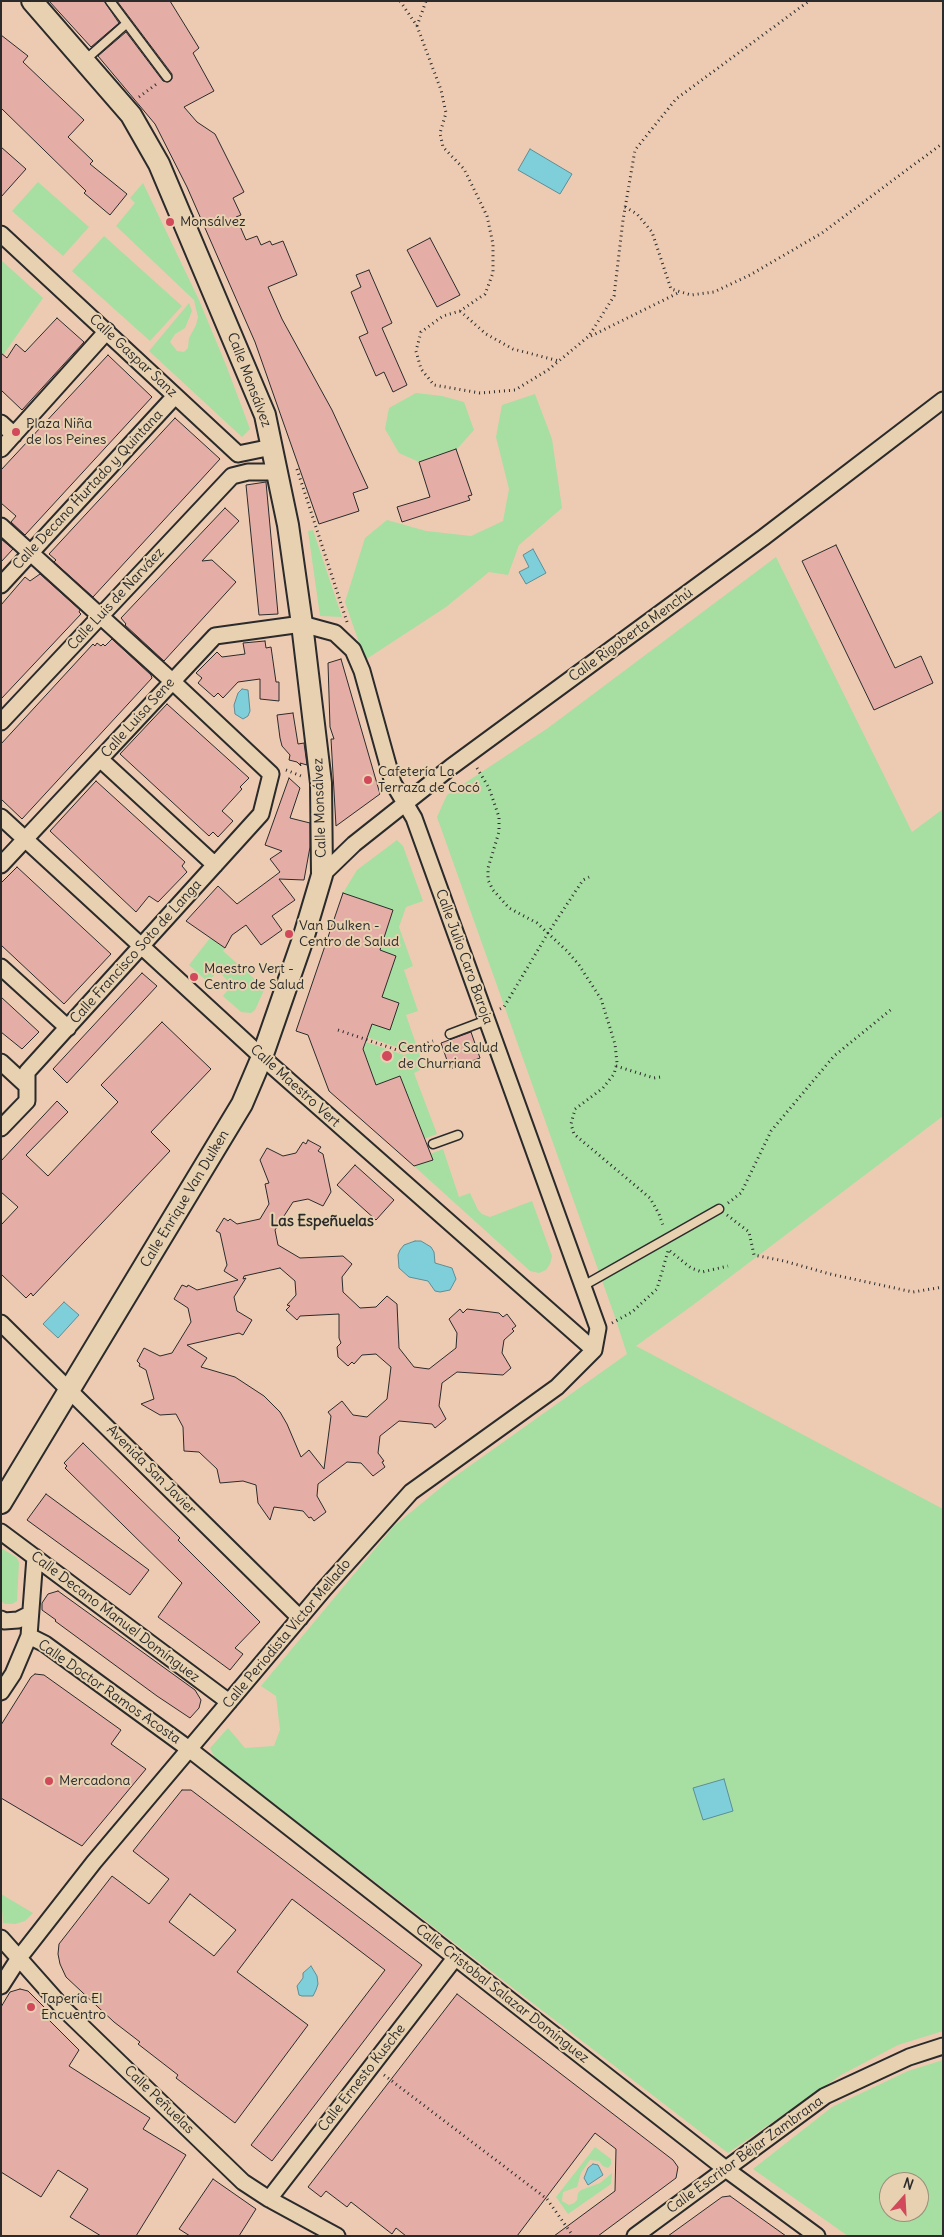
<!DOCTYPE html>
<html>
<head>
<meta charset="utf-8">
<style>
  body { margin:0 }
  #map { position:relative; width:944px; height:2237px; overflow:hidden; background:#edcbb2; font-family:Delius,sans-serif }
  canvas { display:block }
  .frame { position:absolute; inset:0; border:2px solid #2b2b2b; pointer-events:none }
  .north { position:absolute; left:879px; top:2172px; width:50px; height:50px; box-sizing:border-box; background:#e8d1b1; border:1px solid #9c8f7b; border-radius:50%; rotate:19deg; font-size:14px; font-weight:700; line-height:20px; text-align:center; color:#2b2b2b }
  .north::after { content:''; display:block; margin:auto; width:18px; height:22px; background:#d1495b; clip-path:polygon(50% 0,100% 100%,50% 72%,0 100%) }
</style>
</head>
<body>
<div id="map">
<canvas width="944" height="2237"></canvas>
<div class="frame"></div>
<div class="north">N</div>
</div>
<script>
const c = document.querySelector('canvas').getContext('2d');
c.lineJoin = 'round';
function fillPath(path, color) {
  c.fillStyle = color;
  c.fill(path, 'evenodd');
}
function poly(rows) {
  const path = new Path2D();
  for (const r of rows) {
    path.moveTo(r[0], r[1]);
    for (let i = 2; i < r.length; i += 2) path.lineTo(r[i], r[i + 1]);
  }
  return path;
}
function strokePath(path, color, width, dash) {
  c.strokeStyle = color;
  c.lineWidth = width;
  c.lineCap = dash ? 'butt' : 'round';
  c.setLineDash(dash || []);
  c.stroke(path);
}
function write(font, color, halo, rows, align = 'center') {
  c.font = font + ' Delius,sans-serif';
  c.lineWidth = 4;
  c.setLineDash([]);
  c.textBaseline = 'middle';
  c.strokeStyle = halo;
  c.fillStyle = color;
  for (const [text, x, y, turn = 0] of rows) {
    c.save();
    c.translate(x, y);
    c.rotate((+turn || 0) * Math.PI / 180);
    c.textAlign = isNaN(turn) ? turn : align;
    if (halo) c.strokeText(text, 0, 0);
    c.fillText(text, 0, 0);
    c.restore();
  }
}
fillPath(poly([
  [38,182,89,227,63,256,12,211],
  [143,183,199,300,226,365,250,429,242,437,149,351,189,303,192,311,185,328,175,334,170,342,177,351,184,352,188,348,189,338,196,325,198,317,194,300,116,226,135,203,130,198],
  [104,236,182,306,150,341,72,271],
  [1,260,43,298,1,358],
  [416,393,442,396,464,402,474,430,457,449,419,462,399,453,385,429,389,408],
  [535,394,552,439,562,508,519,545,508,575,489,572,446,607,365,660,345,602,365,538,387,520,426,531,471,536,503,521,509,489,496,437,502,405],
  [313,530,342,617,320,616,308,531],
  [776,557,912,832,943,809,943,1116,693,1305,636,1346,943,1509,943,2031,898,2045,841,2075,728,2153,216,1760,210,1748,228,1728,245,1748,274,1746,280,1730,276,1696,261,1686,394,1526,450,1480,627,1354,615,1317,437,817,447,795,548,728],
  [397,840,403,846,423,901,406,907,399,927,413,966,404,970,418,1011,406,1015,416,1044,403,1049,340,1028,344,1015,390,1030,399,1003,334,981,387,983,396,956,347,939,384,937,393,910,343,893,357,870],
  [210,938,225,948,223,951,265,988,255,1010,251,1013,241,1012,223,996,232,985,218,971,208,982,189,965],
  [366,1042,404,1055,418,1050,424,1068,414,1073,437,1134,424,1139,400,1076,365,1089,371,1072,367,1059,361,1060,360,1058],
  [443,1149,459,1197,470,1193,478,1210,482,1214,490,1217,532,1201,552,1256,550,1264,546,1270,539,1273,530,1271,414,1166,432,1160,430,1154],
  [1,1548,16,1557,19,1562,17,1601,12,1604,5,1604,1,1601],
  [1,1894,33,1913,25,1921,15,1924,3,1923],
  [943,2060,943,2236,848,2236,753,2169,832,2107,908,2071],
  [889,2182,919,2182,919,2212,889,2212],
  [595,2147,611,2159,611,2164,608,2168,603,2166,599,2161,590,2160,581,2173,577,2187,563,2192,562,2201,569,2205,574,2203,577,2200,578,2193,581,2190,600,2183,612,2173,611,2184,568,2214,556,2197]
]), '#a7dea2');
const water = poly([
  [530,149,572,174,560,194,518,170,530,149],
  [533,549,546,573,526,584,519,572,529,567,523,555,533,549],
  [242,689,248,690,250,711,248,716,243,719,235,714,234,705,238,693,242,689],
  [415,1241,421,1241,431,1247,434,1252,435,1263,452,1268,456,1279,450,1290,440,1292,435,1291,428,1281,409,1277,399,1268,398,1255,400,1250,404,1245,415,1241],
  [64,1302,79,1315,58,1338,43,1324,64,1302],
  [724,1779,733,1811,703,1820,693,1788,724,1779],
  [311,1966,317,1976,318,1984,316,1990,313,1996,302,1996,299,1995,297,1986,303,1978,303,1973,311,1966],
  [593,2164,598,2165,603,2175,588,2185,584,2178,588,2168,593,2164]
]);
fillPath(water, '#7fcfdb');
strokePath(water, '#5d8d95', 1);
const building = poly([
  [49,1,104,1,119,23,91,47,49,1],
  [117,1,170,1,199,48,193,53,214,91,184,107,197,122,215,134,244,192,233,198,241,215,236,217,246,240,257,236,261,245,270,241,272,245,283,241,297,275,268,287,282,319,332,410,368,488,353,493,359,511,319,524,255,342,187,187,155,124,98,56,126,32,163,81,168,82,172,79,172,74,117,1],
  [1,35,28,56,23,62,84,120,68,137,93,161,90,164,127,194,110,215,84,193,86,191,1,108,1,35],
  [1,147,26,169,1,197,1,147],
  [430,238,460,295,437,307,407,250,430,238],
  [369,270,392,323,382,328,407,385,393,392,384,372,376,376,359,337,368,333,351,292,361,287,356,275,369,270],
  [57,318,84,342,22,410,1,390,1,353,7,358,16,344,25,352,57,318],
  [108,355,152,397,25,535,11,522,16,516,1,503,1,470,108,355],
  [175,418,220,459,93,597,54,562,56,560,49,554,175,418],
  [456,449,472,495,468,496,470,500,402,522,397,507,430,497,419,462,456,449],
  [266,482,278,614,259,615,246,485,266,482],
  [225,508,239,521,202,561,212,560,236,582,164,661,125,625,126,624,121,618,225,508],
  [1,539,13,549,1,562,1,539],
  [836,545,895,668,921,656,933,683,874,710,802,561,836,545],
  [40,574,80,610,79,612,81,614,1,699,1,605,25,577,30,581,40,574],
  [112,639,151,675,152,678,22,819,1,799,1,744,93,644,95,646,97,643,101,646,103,644,105,646,112,639],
  [265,641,266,648,271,647,276,682,279,682,279,701,260,699,260,679,238,682,223,698,218,693,214,697,198,683,202,678,196,673,217,652,222,657,245,654,243,643,265,641],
  [341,659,380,794,336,826,331,739,334,739,330,727,328,663,341,659],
  [167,704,249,778,240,787,242,789,222,811,233,821,218,837,213,832,209,836,120,754,167,704],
  [293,713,298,744,304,743,307,765,300,763,301,766,297,762,289,760,290,755,282,746,280,738,277,715,293,713],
  [289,778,300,788,290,818,310,823,310,847,304,880,279,879,295,900,272,916,282,930,261,945,246,925,232,935,225,948,186,921,218,886,237,904,280,872,270,859,282,851,265,845,289,778],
  [96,781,185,862,182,866,187,872,158,902,149,896,136,912,50,831,96,781],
  [17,867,111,954,64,1004,1,945,1,883,17,867],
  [343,893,393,910,380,950,396,956,382,997,399,1003,390,1030,372,1024,363,1049,376,1085,400,1076,433,1160,414,1166,329,1091,308,1035,296,1031,343,893],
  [142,973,157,986,67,1083,53,1069,142,973],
  [1,997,39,1032,22,1049,1,1032,1,997],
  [162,1022,211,1069,151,1132,170,1151,33,1296,31,1293,26,1298,1,1274,1,1225,18,1207,1,1192,1,1161,57,1101,68,1112,26,1155,48,1176,118,1102,101,1085,162,1022],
  [471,1032,480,1058,450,1069,441,1043,471,1032],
  [308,1140,321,1147,318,1151,323,1154,331,1192,323,1206,308,1199,293,1202,275,1230,278,1245,300,1258,343,1256,352,1264,342,1277,343,1292,360,1308,376,1307,387,1296,397,1304,399,1348,414,1367,429,1369,456,1348,457,1333,449,1319,460,1309,463,1313,467,1309,499,1313,503,1317,507,1314,516,1326,512,1329,514,1331,504,1340,502,1353,511,1368,503,1375,457,1372,442,1383,439,1406,446,1419,435,1428,432,1424,399,1421,380,1436,378,1453,384,1461,382,1462,385,1467,373,1476,361,1463,347,1462,318,1484,317,1496,326,1512,314,1521,311,1517,309,1518,303,1511,274,1507,270,1520,258,1503,256,1485,243,1481,220,1483,217,1469,199,1452,184,1451,183,1427,176,1414,160,1415,141,1404,154,1399,146,1370,139,1366,140,1364,137,1361,144,1348,160,1356,172,1353,191,1322,188,1308,174,1299,182,1285,187,1287,188,1285,197,1290,238,1280,224,1271,227,1265,220,1233,216,1231,224,1218,228,1221,230,1219,237,1224,260,1219,269,1204,265,1184,269,1183,260,1160,267,1148,283,1156,296,1153,303,1142,306,1144,308,1140],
  [280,1268,295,1281,296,1295,287,1305,290,1306,286,1310,297,1320,300,1316,339,1314,339,1338,341,1343,337,1347,338,1357,348,1366,352,1362,354,1364,362,1355,376,1354,391,1367,387,1399,367,1417,353,1415,342,1401,328,1412,331,1416,324,1469,309,1450,301,1457,287,1424,280,1412,264,1396,235,1377,201,1367,207,1358,187,1345,239,1333,243,1335,252,1320,237,1311,234,1297,246,1278,243,1279,244,1276,280,1268],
  [355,1165,394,1200,376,1220,337,1185,355,1165],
  [83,1443,180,1538,178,1540,260,1622,235,1648,243,1654,230,1670,158,1617,182,1583,65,1468,67,1466,64,1463,83,1443],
  [46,1494,149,1570,130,1595,27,1520,46,1494],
  [58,1591,195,1690,201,1700,199,1708,190,1718,157,1696,55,1621,56,1620,42,1610,42,1603,48,1594,58,1591],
  [35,1674,44,1675,121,1730,111,1744,146,1769,82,1846,1,1798,1,1725,31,1677,35,1674],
  [182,1790,191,1790,422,1965,272,2161,251,2145,385,1970,292,1899,237,1972,308,2025,235,2123,176,2078,178,2075,138,2044,140,2042,114,2022,66,1977,60,1964,58,1954,59,1944,112,1876,149,1904,169,1879,133,1851,182,1790],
  [190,1894,236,1930,214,1956,169,1922,190,1894],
  [20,1989,28,1991,50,2013,47,2018,79,2050,69,2066,150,2118,143,2129,186,2155,136,2236,101,2236,70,2217,88,2189,58,2170,41,2197,1,2172,1,2007,10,1992,20,1989],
  [457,1994,673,2160,678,2167,676,2178,598,2236,554,2236,615,2191,616,2149,595,2133,517,2236,406,2236,396,2228,392,2234,351,2202,347,2207,326,2191,321,2197,308,2187,457,1994],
  [213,2179,256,2209,239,2236,190,2236,179,2229,213,2179],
  [730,2196,786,2236,668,2236,722,2197,730,2196]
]);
fillPath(building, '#e4aea7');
strokePath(building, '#2b2b2b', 1);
const lane = poly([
  [110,1,167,77],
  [84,61,126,24],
  [450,1034,487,1020],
  [433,1144,458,1135],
  [583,1286,719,1209]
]);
const street = poly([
  [1,234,238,454,272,447],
  [1,423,14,435],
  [1,449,107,331],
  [1,526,172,681,271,774,261,814,27,1072,27,1101,1,1128],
  [1,585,175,396],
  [1,722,232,476,248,472,277,472],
  [100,759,215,865],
  [1,817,262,1057,594,1350],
  [1,865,215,636,302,624,335,633,353,650,362,671,393,783,414,818,598,1328,594,1350],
  [322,875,354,844,451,767,764,537,943,400],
  [1,967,68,1028],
  [1,1062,27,1086],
  [1,1323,300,1618],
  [1,1532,229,1702],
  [1,1619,4,1621,18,1620,30,1614],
  [29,1636,45,1644,189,1749,727,2170,817,2236],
  [1,1692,13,1674,29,1636,35,1557],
  [1,1938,64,2009,243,2182,269,2199,337,2236],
  [1,1986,19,1958,94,1862,325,1588,411,1492,557,1387,594,1350],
  [269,2199,455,1958],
  [635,2236,825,2096,909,2057,943,2046]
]);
const secondary = poly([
  [1,1503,242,1104,262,1057,303,939,322,875,321,783,302,624,288,525,265,415,159,164,131,115,32,1]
]);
strokePath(lane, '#2b2b2b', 11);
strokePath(street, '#2b2b2b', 19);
strokePath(secondary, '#2b2b2b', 24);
strokePath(poly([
  [400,1,417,26,441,90,446,113,440,133,443,147,464,169,487,216,493,244,493,273,485,294,460,311,443,316,421,332,416,351,421,369,434,385,480,393,515,390,548,370,589,336,614,296,623,220,635,150,676,99,809,1],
  [417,26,426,1],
  [139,97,158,83],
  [625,207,637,214,652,232,671,289,691,295,714,292,750,275,822,233,943,143],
  [460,311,486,334,513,349,559,361],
  [591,336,680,292],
  [297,469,347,622],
  [477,768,489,788,499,817,499,832,488,868,488,880,493,890,509,908,537,923,567,951,579,965,601,999,615,1044,617,1063,614,1074,603,1088,575,1109,571,1124,574,1134,650,1198,659,1214,664,1228],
  [286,770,301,776],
  [500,1009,504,1007,548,933,583,880,589,877],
  [338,1030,403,1052,433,1041],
  [616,1066,654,1078,660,1077],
  [728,1203,741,1193,771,1131,834,1056,893,1008],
  [727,1215,749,1232,754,1255,784,1261,830,1274,913,1292,943,1287],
  [670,1251,691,1268,702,1272,728,1266],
  [612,1323,632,1312,657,1289,668,1251],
  [384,2075,547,2199,573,2236]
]), '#2b2b2b', 3, [1, 4]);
strokePath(lane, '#e8d1b1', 8);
strokePath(street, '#e8d1b1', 15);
strokePath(secondary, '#e8d1b1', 20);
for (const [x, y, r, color] of [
  [170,222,5,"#d1495b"],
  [16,432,5,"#d1495b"],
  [368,780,5,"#d1495b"],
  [289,934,5,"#d1495b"],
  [194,977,5,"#d1495b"],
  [387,1056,6,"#d1495b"],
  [49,1781,5,"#d1495b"],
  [31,2007,5,"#d1495b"]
]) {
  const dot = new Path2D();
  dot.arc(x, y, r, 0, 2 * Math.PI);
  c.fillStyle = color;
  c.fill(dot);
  strokePath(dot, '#e8d1b1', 2);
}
write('14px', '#2b2b2b', '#e8d1b1', [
  ["Monsálvez",180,222],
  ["Plaza Niña",26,424],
  ["de los Peines",26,440],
  ["Cafetería La",378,772],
  ["Terraza de Cocó",378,788],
  ["Van Dulken -",299,926],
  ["Centro de Salud",299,942],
  ["Maestro Vert -",204,969],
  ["Centro de Salud",204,985],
  ["Centro de Salud",398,1048],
  ["de Churriana",398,1064],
  ["Mercadona",59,1781],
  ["Tapería El",41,1999],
  ["Encuentro",41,2015]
], 'left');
write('14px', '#2b2b2b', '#e8d1b1', [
  ["Calle Gaspar Sanz",133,356,43],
  ["Calle Monsálvez",249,380,69],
  ["Calle Decano Hurtado y Quintana",88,490,-47],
  ["Calle Luis de Narváez",116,599,-47],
  ["Calle Rigoberta Menchú",631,635,-36],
  ["Calle Luisa Sene",138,718,-48],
  ["Calle Monsálvez",320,808,-92],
  ["Calle Francisco Soto de Langa",136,952,-48],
  ["Calle Julio Caro Baroja",464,957,70],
  ["Calle Maestro Vert",295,1086,42],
  ["Calle Enrique Van Dulken",185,1199,-59],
  ["Avenida San Javier",151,1470,45],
  ["Calle Decano Manuel Domínguez",115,1617,37],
  ["Calle Periodista Víctor Mellado",287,1634,-50],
  ["Calle Doctor Ramos Acosta",109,1692,35],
  ["Calle Cristobal Salazar Domínguez",502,1994,38],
  ["Calle Ernesto Kusche",362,2078,-52],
  ["Calle Peñuelas",159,2100,44],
  ["Calle Escritor Béjar Zambrana",745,2155,-36]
]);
write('bold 15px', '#2b2b2b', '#e8d1b1', [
  ["Las Espeñuelas",322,1222]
]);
</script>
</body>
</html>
